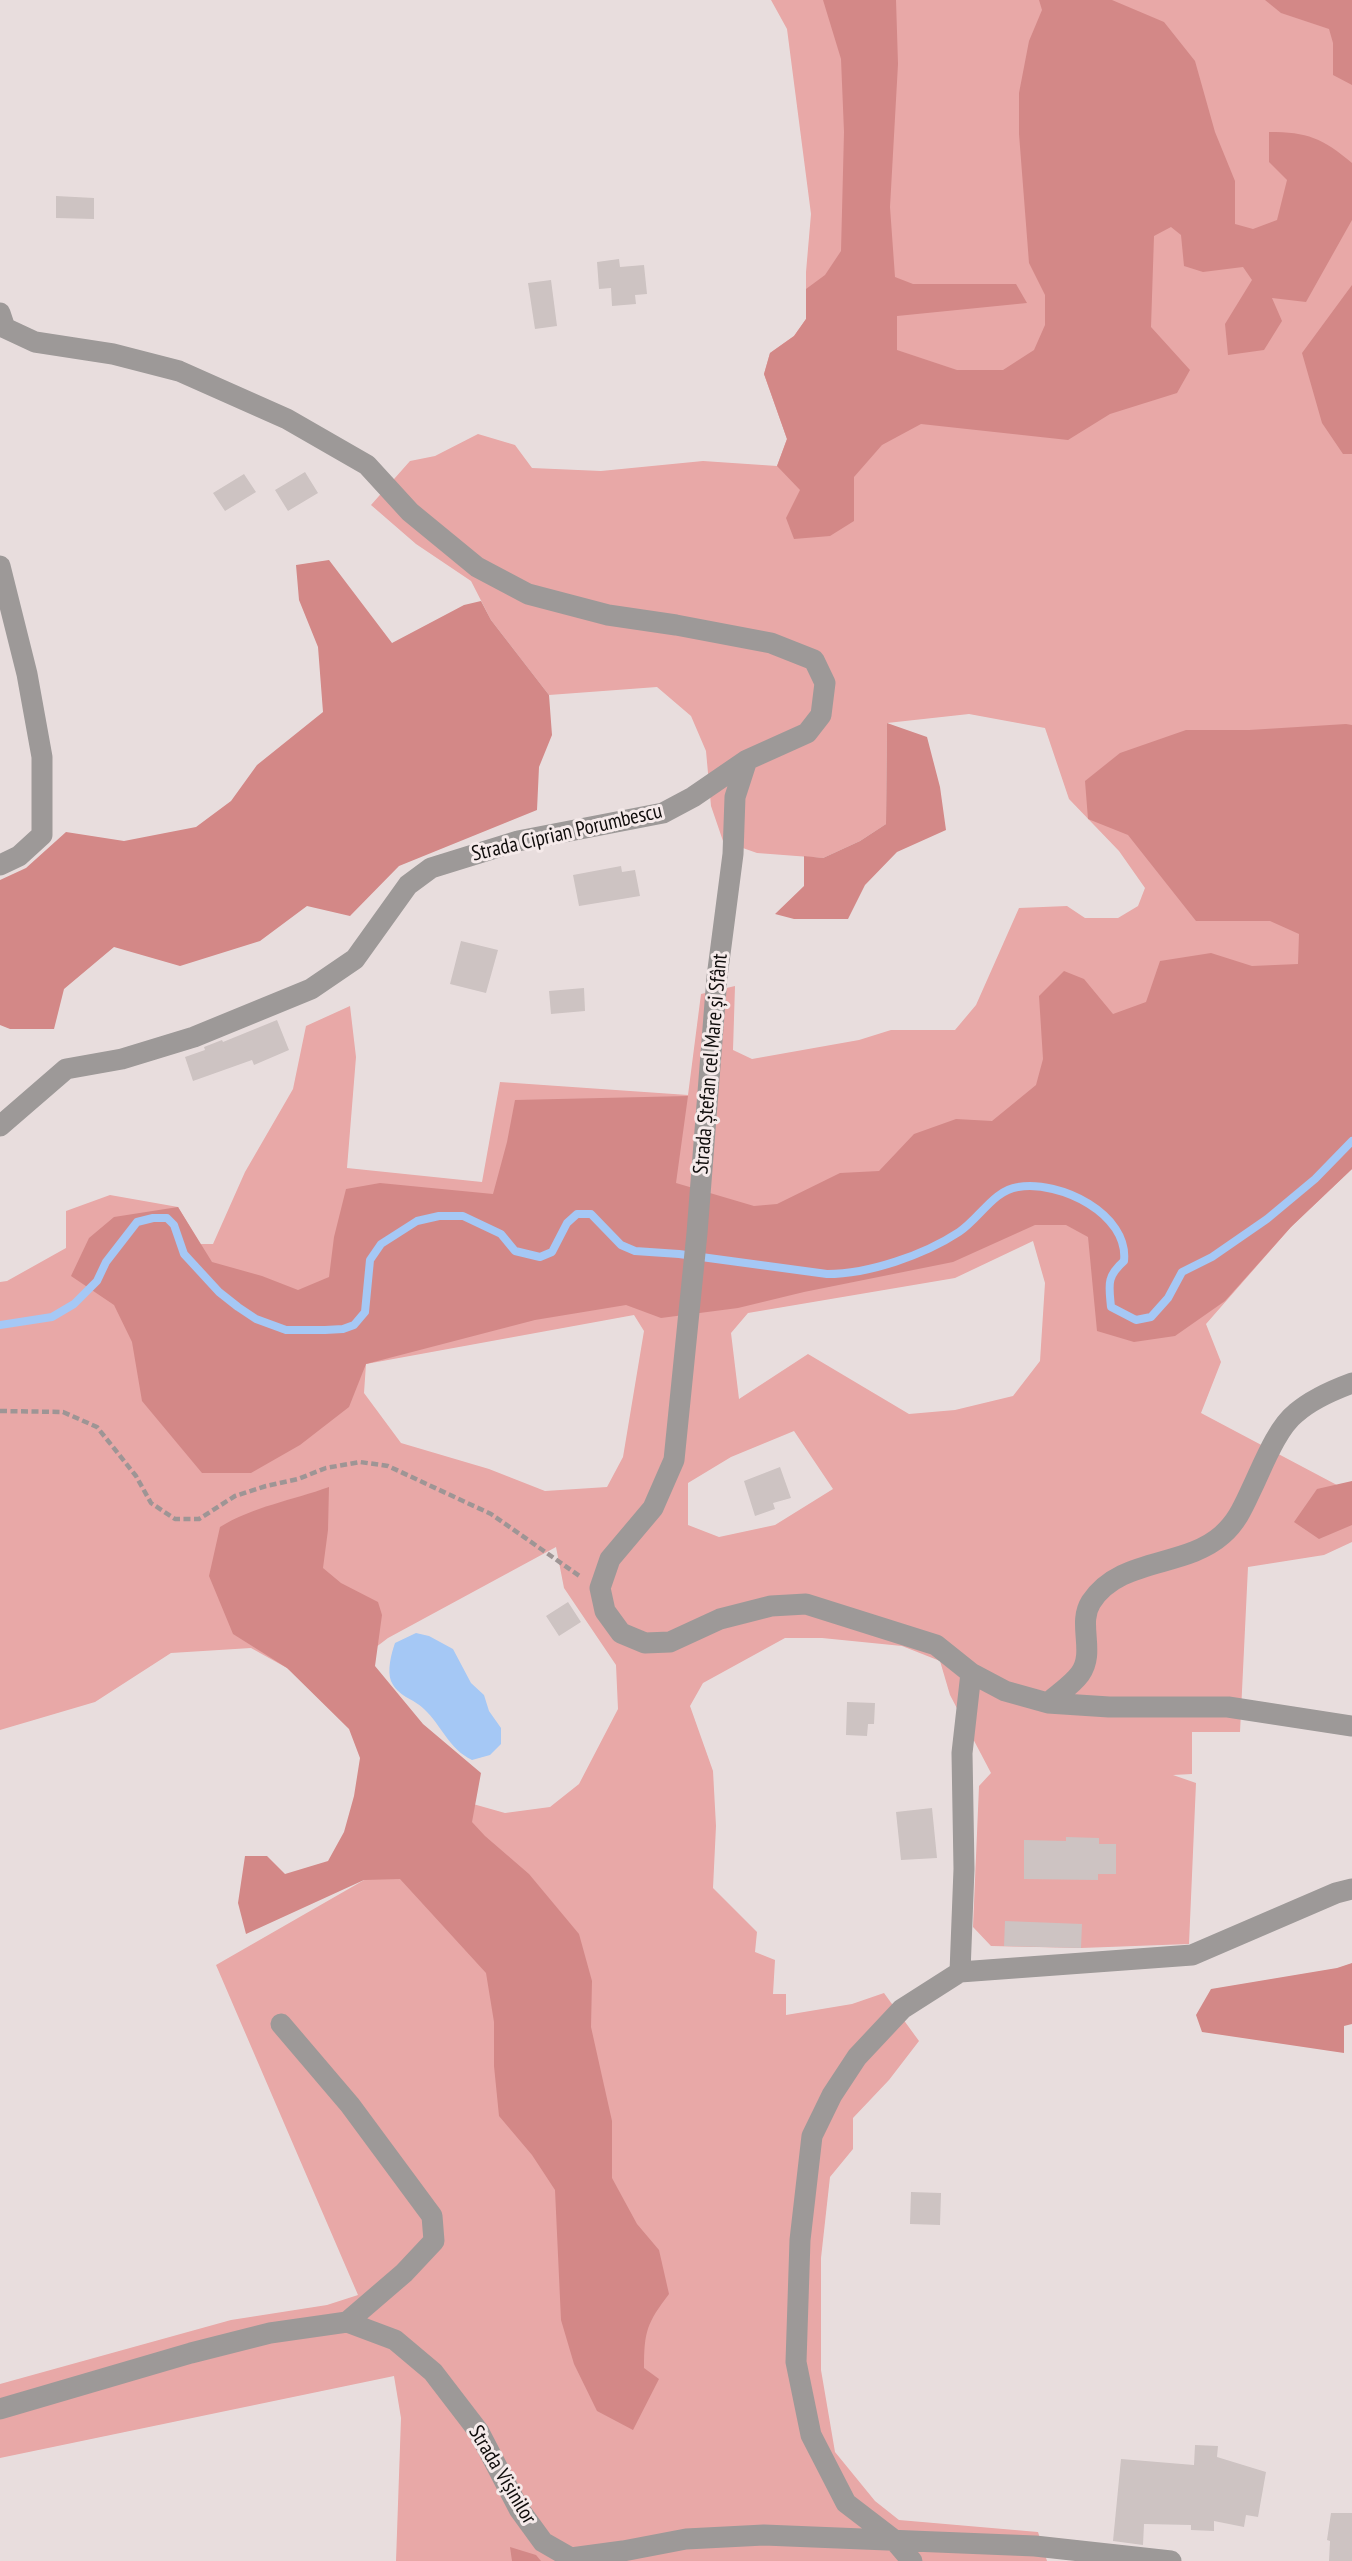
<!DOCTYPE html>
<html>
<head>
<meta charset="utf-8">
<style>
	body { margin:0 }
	canvas { display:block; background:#e8dddd }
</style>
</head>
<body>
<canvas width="1352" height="2561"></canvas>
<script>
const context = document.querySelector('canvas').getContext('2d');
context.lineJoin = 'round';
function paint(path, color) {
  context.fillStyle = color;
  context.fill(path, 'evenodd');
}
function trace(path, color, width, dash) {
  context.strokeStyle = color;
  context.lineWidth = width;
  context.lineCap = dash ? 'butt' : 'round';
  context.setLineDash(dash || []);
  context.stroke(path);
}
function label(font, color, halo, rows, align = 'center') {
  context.font = font + ' "PT Sans Narrow",sans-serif';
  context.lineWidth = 6;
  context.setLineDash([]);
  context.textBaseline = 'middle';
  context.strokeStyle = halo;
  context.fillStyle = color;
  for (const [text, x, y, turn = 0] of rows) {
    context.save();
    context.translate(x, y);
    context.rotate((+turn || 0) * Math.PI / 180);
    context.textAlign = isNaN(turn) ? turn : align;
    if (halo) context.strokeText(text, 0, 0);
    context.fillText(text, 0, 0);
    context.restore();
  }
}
const green = new Path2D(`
	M 771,0 L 1352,0 L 1352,1169 L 1291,1227 L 1206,1324 L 1221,1362 L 1201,1413 L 1352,1493 L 1352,1542 L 1324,1555 L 1248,1567 L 1240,1732 L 1192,1732 L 1192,1774 L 1173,1775 L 1196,1783 L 1189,1944 L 1081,1948 L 991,1946 L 973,1927 L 979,1786 L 991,1773 L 950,1695 L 940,1661 L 902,1646 L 822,1638 L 785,1638 L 703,1683 L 690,1706 L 713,1771 L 716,1826 L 713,1888 L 757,1932 L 755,1952 L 775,1960 L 773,1994 L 786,1994 L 786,2015 L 852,2004 L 884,1993 L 919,2041 L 889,2080 L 853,2118 L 853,2149 L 830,2177 L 821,2258 L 821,2370 L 835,2452 L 875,2501 L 899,2520 L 1038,2532 L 1047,2561 L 396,2561 L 401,2418 L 394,2376 L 0,2458 L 0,2384 L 231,2320 L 327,2305 L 358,2295 L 216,1965 L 399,1860 L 373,1733 L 287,1668 L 251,1648 L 171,1653 L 95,1702 L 0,1730 L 0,1282 L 7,1281 L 66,1248 L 66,1211 L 110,1195 L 178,1207 L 200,1244 L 213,1244 L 245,1172 L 293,1089 L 306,1026 L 350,1006 L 356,1057 L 347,1168 L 482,1182 L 500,1082 L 688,1095 L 701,994 L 735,986 L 733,1050 L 752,1059 L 859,1040 L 891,1030 L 955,1030 L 976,1005 L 1019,908 L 1067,906 L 1085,918 L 1118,918 L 1138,906 L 1145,888 L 1119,851 L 1069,799 L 1045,728 L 969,714 L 887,723 L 886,824 L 860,841 L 823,858 L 757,853 L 723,841 L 711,806 L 706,751 L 691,716 L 657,687 L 549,695 L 491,620 L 471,581 L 416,544 L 371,505 L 410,461 L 435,456 L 478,434 L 515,445 L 532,468 L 601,471 L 703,461 L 777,466 L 787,439 L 764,374 L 770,353 L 794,336 L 806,319 L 806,272 L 811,214 L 787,29 ZM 1033,1241 L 1045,1283 L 1040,1361 L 1013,1396 L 955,1410 L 909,1414 L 808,1354 L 739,1399 L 731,1333 L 748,1313 L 955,1278 ZM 634,1315 L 644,1331 L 623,1457 L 607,1487 L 545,1491 L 489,1469 L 401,1443 L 364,1393 L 366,1364 ZM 794,1431 L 833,1489 L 775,1525 L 719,1537 L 688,1525 L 688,1483 L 731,1457 ZM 556,1547 L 564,1588 L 616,1665 L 618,1709 L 579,1784 L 550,1807 L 505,1813 L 466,1802 L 359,1660 L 388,1638 Z`);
const forest = new Path2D(`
	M 823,0 L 896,0 L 898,64 L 890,207 L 895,277 L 913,284 L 1016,284 L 1027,303 L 897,316 L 897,350 L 957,370 L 1003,370 L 1034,350 L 1045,325 L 1045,295 L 1029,263 L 1019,134 L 1019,93 L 1029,41 L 1042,10 L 1039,0 L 1112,0 L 1164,22 L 1195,61 L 1215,132 L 1235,181 L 1235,224 L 1253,229 L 1277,220 L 1287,180 L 1269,162 L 1269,132 C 1308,132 1322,138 1352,163 L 1352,220 L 1306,302 L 1272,298 L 1282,321 L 1264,350 L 1228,355 L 1225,324 L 1252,280 L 1243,267 L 1203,272 L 1184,266 L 1181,235 L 1171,227 L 1154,236 L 1151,327 L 1190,370 L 1177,393 L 1110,414 L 1068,440 L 921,424 L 882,445 L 854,477 L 854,521 L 830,536 L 794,539 L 786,518 L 800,490 L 777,466 L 787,439 L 764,374 L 770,353 L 794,336 L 806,319 L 806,289 L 825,275 L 841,251 L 844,132 L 841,59 Z
	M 1265,0 L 1352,0 L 1352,85 L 1333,75 L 1333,43 L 1329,29 L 1281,13 Z
	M 1352,285 L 1352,454 L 1343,454 L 1322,423 L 1302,353 Z
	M 329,560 L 392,643 L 464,605 L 481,601 L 491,620 L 549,695 L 552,735 L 539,767 L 537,810 L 399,866 L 350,916 L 307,906 L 260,941 L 180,966 L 114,947 L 64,989 L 54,1029 L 10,1029 L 0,1025 L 0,880 L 26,868 L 66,832 L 124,841 L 196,827 L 231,801 L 257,765 L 323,712 L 318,647 L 299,600 L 296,565 Z
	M 887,723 L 927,737 L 940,787 L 946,830 L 897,852 L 865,885 L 848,919 L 794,919 L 775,914 L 804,886 L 804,856 L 823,858 L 860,841 L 886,824 Z
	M 1346,724 L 1352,725 L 1352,1169 L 1291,1227 L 1225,1301 L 1175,1336 L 1134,1342 L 1097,1331 L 1088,1237 L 1066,1225 L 1035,1225 L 953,1262 L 804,1292 L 738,1308 L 661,1318 L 626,1305 L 535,1320 L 366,1364 L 349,1407 L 300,1445 L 251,1473 L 202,1473 L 142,1401 L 132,1342 L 114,1305 L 71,1276 L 89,1238 L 114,1217 L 178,1207 L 212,1262 L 262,1276 L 298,1290 L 329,1277 L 334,1237 L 346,1189 L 380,1183 L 493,1194 L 507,1142 L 515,1100 L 688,1096 L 676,1183 L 754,1206 L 777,1204 L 840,1173 L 879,1171 L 914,1134 L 956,1119 L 992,1121 L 1036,1085 L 1043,1059 L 1039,996 L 1064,971 L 1084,979 L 1113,1014 L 1146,1002 L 1160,961 L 1211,953 L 1252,966 L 1298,964 L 1299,934 L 1270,921 L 1196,921 L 1128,835 L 1088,819 L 1085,781 L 1120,753 L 1186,730 L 1249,730 Z
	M 1352,1481 L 1352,1525 L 1319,1539 L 1294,1522 L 1317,1489 Z
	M 329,1487 L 328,1530 L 323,1568 L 341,1583 L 378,1602 L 382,1615 L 375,1666 L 423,1724 L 481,1773 L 472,1822 L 485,1836 L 529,1874 L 579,1934 L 592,1981 L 591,2027 L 612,2121 L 612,2178 L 637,2224 L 659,2250 L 669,2294 C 647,2323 644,2331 644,2368 L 659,2379 L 633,2430 L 597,2411 L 574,2364 L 561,2320 L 555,2190 L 532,2155 L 499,2116 L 494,2066 L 494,2022 L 486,1973 L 400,1879 L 364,1880 L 246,1934 L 238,1903 L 245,1856 L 267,1856 L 285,1874 L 328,1861 L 344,1832 L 354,1796 L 360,1758 L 349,1729 L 287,1668 L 233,1634 L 209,1576 L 220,1527 C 252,1507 293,1500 329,1487 Z
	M 1352,1963 L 1352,2024 L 1344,2026 L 1344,2053 L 1202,2032 L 1196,2015 L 1211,1989 L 1337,1968 Z
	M 510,2547 L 536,2555 L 541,2561 L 512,2561 Z`);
const water = new Path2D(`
	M 416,1633 L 429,1636 L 453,1649 L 471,1683 L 484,1695 L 489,1711 L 501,1728 L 501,1744 L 490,1755 L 472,1760 C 449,1749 442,1726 424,1709 C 413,1698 398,1697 391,1681 C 387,1671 391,1654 395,1643 Z`);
const stream = new Path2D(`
	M 0,1325 L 52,1317 L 74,1304 L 97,1281 L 106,1262 L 137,1222 L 153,1218 L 167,1218 L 174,1225 L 184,1254 L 219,1292 L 238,1307 L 256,1319 L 286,1330 L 325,1330 L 343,1329 L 354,1325 L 365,1312 L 370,1260 L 381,1244 L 417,1221 L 439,1216 L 463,1216 L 501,1234 L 515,1251 L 540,1257 L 552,1252 L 567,1223 L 577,1214 L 591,1214 L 621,1245 L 635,1251 L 679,1254 L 827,1274 C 869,1274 924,1255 959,1232 C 979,1219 994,1190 1018,1187 C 1060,1180 1129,1214 1124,1261 C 1106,1277 1109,1285 1111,1307 L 1136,1320 L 1151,1317 L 1168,1298 L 1182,1272 L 1212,1257 L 1267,1219 L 1315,1179 L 1352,1141`);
const building = new Path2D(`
	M 56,196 L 94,198 L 94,219 L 56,218 Z
	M 619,259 L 620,267 L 644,265 L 647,294 L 635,295 L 636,304 L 612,306 L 611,288 L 599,289 L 597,262 Z
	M 551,280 L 557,326 L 535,329 L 528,283 Z
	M 305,472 L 318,493 L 288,511 L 275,490 Z
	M 244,474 L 256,492 L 225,511 L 213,493 Z
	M 621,866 L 622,872 L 635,870 L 640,896 L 579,906 L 573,875 Z
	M 461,941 L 498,950 L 486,993 L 450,984 Z
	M 584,988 L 585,1011 L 551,1014 L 549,991 Z
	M 277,1020 L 289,1050 L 254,1065 L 252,1060 L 193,1081 L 185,1057 L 205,1050 L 204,1047 L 222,1040 L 223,1042 Z
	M 780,1467 L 791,1498 L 773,1503 L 775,1509 L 755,1516 L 744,1481 Z
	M 568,1602 L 581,1622 L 559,1636 L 546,1616 Z
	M 847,1702 L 875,1703 L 874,1724 L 868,1724 L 867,1736 L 846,1735 Z
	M 932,1808 L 937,1858 L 901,1860 L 896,1812 Z
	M 1066,1837 L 1099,1838 L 1099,1844 L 1116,1844 L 1116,1874 L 1098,1874 L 1098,1880 L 1024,1879 L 1024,1840 L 1066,1841 Z
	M 1005,1921 L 1082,1924 L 1081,1948 L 1004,1946 Z
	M 911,2192 L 941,2193 L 940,2225 L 910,2224 Z
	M 1195,2445 L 1218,2446 L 1217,2457 L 1266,2472 L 1258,2517 L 1246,2515 L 1244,2527 L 1214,2521 L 1214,2531 L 1191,2530 L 1191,2525 L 1144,2524 L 1143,2545 L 1113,2541 L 1121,2459 L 1194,2465 Z
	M 1331,2513 L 1352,2513 L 1352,2561 L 1329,2561 L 1330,2541 L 1327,2540 Z`);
const path = new Path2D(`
	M 0,1411 L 63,1412 L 97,1427 L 136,1476 L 151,1503 L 175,1519 L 199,1519 L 235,1496 L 266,1486 L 298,1479 L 326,1468 L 360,1462 L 388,1466 L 491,1514 L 581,1577`);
const street = new Path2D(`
	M 0,313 L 5,328 L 35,342 L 113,354 L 179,371 L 287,419 L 367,465 L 410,512 L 477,567 L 528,594 L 608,615 L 676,625 L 771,643 L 814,660 L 825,683 L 821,715 L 807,733 L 747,760 L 735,797 L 733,854 L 717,977 L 697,1233 L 674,1460 L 653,1508 L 610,1559 L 600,1588 L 605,1611 L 621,1633 L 645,1643 L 670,1642 L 720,1619 L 771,1606 L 806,1604 L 936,1645 L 971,1673 L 1005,1691 L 1048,1703 L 1109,1707 L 1228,1707 L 1352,1726
	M 0,566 L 27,674 L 42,757 L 42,835 L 19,856 L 0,865
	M 0,1126 L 66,1069 L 122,1059 L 194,1037 L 311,989 L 355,959 L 408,885 L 431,868 L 518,841 L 663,813 L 693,797 L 747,760
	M 1048,1703 C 1058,1694 1072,1685 1080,1674 C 1096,1652 1077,1624 1091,1602 C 1120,1557 1185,1568 1222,1535 C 1238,1521 1244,1505 1253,1486 C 1263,1465 1277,1428 1296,1413 C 1312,1399 1333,1390 1352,1383
	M 960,1972 L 964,1869 L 962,1753 L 971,1673
	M 281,2024 L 350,2105 L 432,2216 L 434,2241 L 404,2273 L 347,2322
	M 0,2409 L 191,2353 L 270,2333 L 347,2322 L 395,2340 L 433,2372 L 479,2432 L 519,2509 L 543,2542 L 571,2558 L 623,2551 L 686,2539 L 764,2535 L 1035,2546 L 1171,2561
	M 912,2561 L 893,2539 L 846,2503 L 811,2435 L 796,2362 L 800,2240 L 812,2136 L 832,2095 L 857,2057 L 902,2009 L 960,1972 L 1192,1955 L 1336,1893 L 1352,1889`);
const streetNames = [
	["Strada Ciprian Porumbescu",567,833,-13],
	["Strada Ștefan cel Mare și Sfânt",711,1064,-85],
	["Strada Vișinilor",502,2475,59]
];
paint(green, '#e8a8a7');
paint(forest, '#d38887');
paint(water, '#a5c8f5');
trace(stream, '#a5c8f5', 8);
paint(building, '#cdc3c2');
trace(path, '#9e9595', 4.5, [7, 3.5]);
trace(street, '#9d9998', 21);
label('21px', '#100d0c', '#f5eaea', streetNames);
</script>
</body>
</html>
